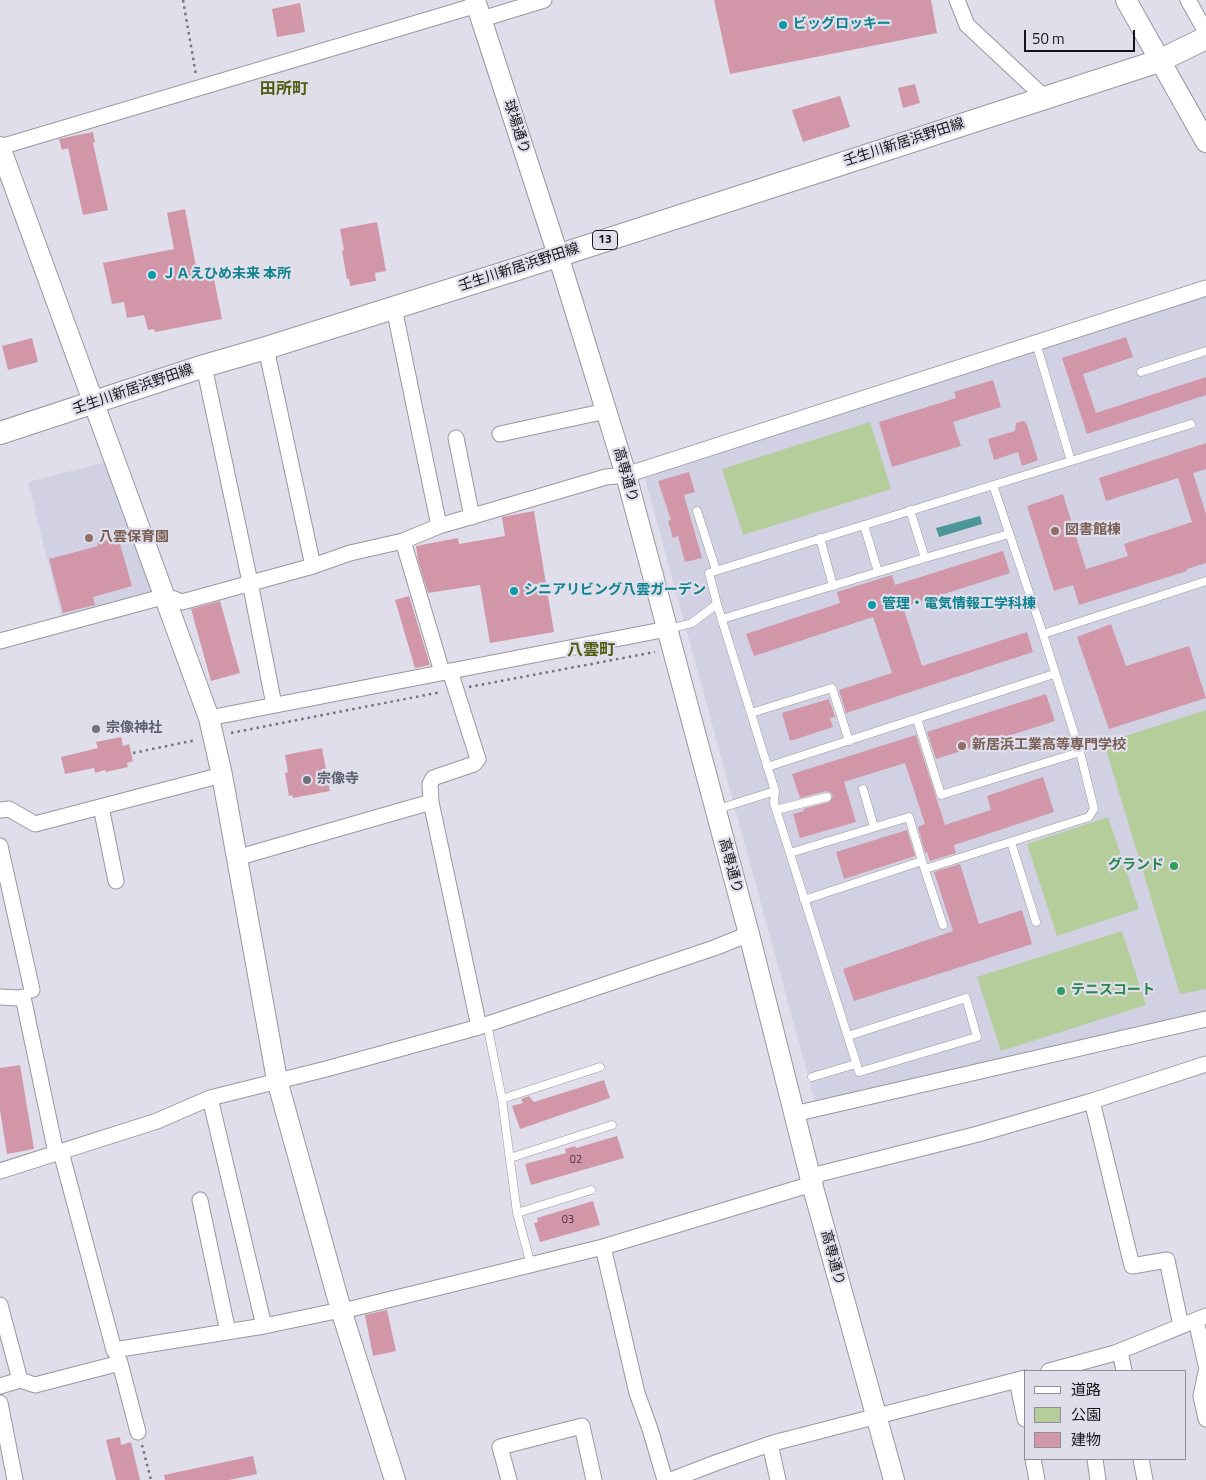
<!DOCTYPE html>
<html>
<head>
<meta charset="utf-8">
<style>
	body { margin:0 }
	#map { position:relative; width:1206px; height:1480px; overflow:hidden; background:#dfdeea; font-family:"Titillium Web","Noto Sans JP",sans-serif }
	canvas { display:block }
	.legend { position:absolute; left:1024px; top:1370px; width:162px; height:90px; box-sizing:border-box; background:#dfdeea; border:1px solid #8e8e96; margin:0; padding:6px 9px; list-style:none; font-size:15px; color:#151519 }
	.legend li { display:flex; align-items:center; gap:10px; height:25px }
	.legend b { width:25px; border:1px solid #8e8e96 }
	.scale { position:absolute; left:1024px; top:30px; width:111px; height:22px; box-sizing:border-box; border:2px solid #151519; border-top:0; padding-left:6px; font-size:15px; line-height:18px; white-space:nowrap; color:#151519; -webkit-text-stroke:4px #dfdeea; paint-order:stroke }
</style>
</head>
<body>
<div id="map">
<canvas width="1206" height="1480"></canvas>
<ul class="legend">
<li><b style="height:6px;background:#fff"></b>道路</li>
<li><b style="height:14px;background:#b4cd9b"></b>公園</li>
<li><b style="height:14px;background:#d196a7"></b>建物</li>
</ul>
<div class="scale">50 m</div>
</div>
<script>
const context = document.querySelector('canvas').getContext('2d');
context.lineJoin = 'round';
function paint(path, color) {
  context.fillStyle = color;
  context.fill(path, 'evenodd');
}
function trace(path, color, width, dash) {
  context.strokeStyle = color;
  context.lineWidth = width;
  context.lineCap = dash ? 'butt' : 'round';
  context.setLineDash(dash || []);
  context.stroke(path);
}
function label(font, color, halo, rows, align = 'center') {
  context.font = font + ' "Titillium Web","Noto Sans JP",sans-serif';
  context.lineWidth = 4.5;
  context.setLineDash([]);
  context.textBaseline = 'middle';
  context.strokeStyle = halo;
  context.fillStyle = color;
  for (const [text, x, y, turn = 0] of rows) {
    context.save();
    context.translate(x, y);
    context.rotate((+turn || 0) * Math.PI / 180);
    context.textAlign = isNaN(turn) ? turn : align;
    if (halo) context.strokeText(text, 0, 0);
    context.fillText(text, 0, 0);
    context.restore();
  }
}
const built = new Path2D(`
	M 1206,296 L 1206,1014 L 816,1105 L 645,478 Z
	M 106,462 L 157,594 L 62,619 L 28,482 Z`);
const green = new Path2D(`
	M 870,422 L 891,489 L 743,535 L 722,469 Z
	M 1206,710 L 1206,989 L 1180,994 L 1104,743 Z
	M 1108,817 L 1139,909 L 1057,936 L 1027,844 Z
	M 1122,931 L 1146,1005 L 1001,1051 L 977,977 Z`);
const water = new Path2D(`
	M 980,516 L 982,524 L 939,537 L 936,528 Z`);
const building = new Path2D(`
	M 714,0 L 931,0 L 937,33 L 730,74 Z
	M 300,3 L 305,32 L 277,37 L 272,9 Z
	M 915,84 L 920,103 L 903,108 L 898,88 Z
	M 840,96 L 850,127 L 803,142 L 792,110 Z
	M 93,132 L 95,142 L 93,143 L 108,210 L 83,215 L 68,148 L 62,150 L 59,139 Z
	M 185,209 L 198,277 L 213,274 L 222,319 L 155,332 L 154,329 L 148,330 L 144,315 L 127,318 L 124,302 L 112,304 L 103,263 L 174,249 L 167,213 Z
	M 377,222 L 386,271 L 375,273 L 376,281 L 350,286 L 349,279 L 347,279 L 342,251 L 344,250 L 340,229 Z
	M 1126,337 L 1133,357 L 1083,374 L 1096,413 L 1206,377 L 1206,395 L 1087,434 L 1062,358 Z
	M 32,338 L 38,362 L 8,370 L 2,346 Z
	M 993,380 L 1001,407 L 953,422 L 961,446 L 892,467 L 879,422 L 956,398 L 954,392 Z
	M 1024,421 L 1027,425 L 1038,460 L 1022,466 L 1018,452 L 994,460 L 988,439 L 1015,431 L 1016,423 Z
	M 1206,443 L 1206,469 L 1193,473 L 1206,514 L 1206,563 L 1187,569 L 1187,571 L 1079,605 L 1073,585 L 1054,591 L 1027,506 L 1063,494 L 1086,569 L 1128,556 L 1124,544 L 1192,522 L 1178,478 L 1106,501 L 1099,478 Z
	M 689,472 L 695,492 L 684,495 L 702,558 L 685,562 L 678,536 L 673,538 L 668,521 L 671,520 L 658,481 Z
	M 534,511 L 554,632 L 490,643 L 480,585 L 428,593 L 418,560 L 416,546 L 458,538 L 459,544 L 505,536 L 502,517 Z
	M 118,537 L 132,586 L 93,597 L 95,605 L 63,613 L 49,559 L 98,546 L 97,542 Z
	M 1003,551 L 1010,573 L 903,607 L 922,666 L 1027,632 L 1033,652 L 846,713 L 839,690 L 892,673 L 873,617 L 754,656 L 746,634 L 840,603 L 837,592 L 892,575 L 895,585 Z
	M 409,596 L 430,665 L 415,668 L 395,600 Z
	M 220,601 L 240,673 L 211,681 L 191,609 Z
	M 1111,624 L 1126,666 L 1189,646 L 1206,698 L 1109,729 L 1077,637 Z
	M 1046,694 L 1055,721 L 936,759 L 927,732 Z
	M 829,699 L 835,717 L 830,718 L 833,727 L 790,741 L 782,713 Z
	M 916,735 L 945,825 L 991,810 L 987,796 L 1043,777 L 1054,812 L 954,845 L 956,853 L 930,861 L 927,852 L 925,853 L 918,827 L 925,824 L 905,763 L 844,782 L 856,822 L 800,838 L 793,814 L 804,811 L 803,809 L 829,802 L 833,796 L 831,793 L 826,791 L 800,798 L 792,774 Z
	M 121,737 L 123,746 L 129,744 L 133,761 L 127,763 L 128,767 L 106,772 L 105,770 L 95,773 L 94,768 L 65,774 L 61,757 L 98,748 L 96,742 Z
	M 322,748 L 330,791 L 293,798 L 292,795 L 289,796 L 285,773 L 288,772 L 285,755 Z
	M 907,830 L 915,856 L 844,879 L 836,852 Z
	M 960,864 L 979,924 L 1022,910 L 1032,944 L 854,1001 L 843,969 L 953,931 L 934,872 Z
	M 20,1065 L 34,1149 L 7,1154 L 0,1110 L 0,1068 Z
	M 604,1080 L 610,1098 L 520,1129 L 512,1106 L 523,1103 L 521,1099 L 529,1096 L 534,1102 Z
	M 617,1136 L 624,1158 L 531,1185 L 525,1164 L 566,1153 L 565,1149 L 575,1146 L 576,1148 Z
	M 593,1201 L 600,1225 L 540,1242 L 534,1223 L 538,1222 L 537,1218 Z
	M 387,1310 L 396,1351 L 373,1356 L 365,1315 Z
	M 120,1437 L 121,1445 L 131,1442 L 140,1480 L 116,1480 L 106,1440 Z
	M 253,1456 L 257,1474 L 229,1480 L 165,1480 L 164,1475 Z`);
const path = new Path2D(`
	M 183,0 L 196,75
	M 469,687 L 655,652
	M 231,733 L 441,692
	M 133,753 L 196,740
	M 142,1445 L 151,1480`);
const lane = new Path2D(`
	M 1036,343 L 1071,461
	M 1141,372 L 1206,351
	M 993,485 L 1043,634
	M 697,511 L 716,570
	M 864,525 L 878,572
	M 820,538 L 833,586
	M 925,558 L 1009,534
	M 717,604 L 709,573 L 1191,424
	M 722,619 L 925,558 L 910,510
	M 669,629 L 692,623 L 717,604 L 775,791 L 715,810
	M 751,713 L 832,688 L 849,741
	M 917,719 L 941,795 L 1080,752 L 1094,809 L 1089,817 L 925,869
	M 1080,752 L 1043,634 L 1206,581
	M 767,767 L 1054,674
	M 863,789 L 874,827
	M 775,791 L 774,803 L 859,1072 L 977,1037 L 966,998 L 848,1036
	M 776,810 L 827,797
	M 1011,842 L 1036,922
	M 790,853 L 909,817 L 922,861
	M 804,900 L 922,861 L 943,925
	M 487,1024 L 502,1099 L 517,1213 L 531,1265
	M 812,1077 L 856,1064
	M 502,1099 L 600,1067
	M 510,1158 L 612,1125
	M 517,1213 L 591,1190`);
const street = new Path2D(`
	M 957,0 L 967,25 L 1045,98
	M 1188,0 L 1206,32
	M 482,19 L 544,0
	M 0,147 L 477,5
	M 394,308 L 439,526
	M 266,348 L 313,566
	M 204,366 L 250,582 L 274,705
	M 500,434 L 606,411
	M 456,438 L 472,517
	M 403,541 L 442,672
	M 0,641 L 166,596 L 182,602 L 313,566 L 350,553 L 403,541 L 439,526 L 606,477 L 626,475 L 1206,288
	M 450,671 L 478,759 L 474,764 L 433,778 L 430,784 L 431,802 L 479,1027
	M 209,718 L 667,629
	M 101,807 L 116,881
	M 0,810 L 9,809 L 35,824 L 222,775
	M 0,846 L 32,990
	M 236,858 L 431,802
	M 0,997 L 18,998 L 23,997 L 56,1153
	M 210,1098 L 264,1326
	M 1092,1101 L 1132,1266 L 1167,1260 L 1181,1326
	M 794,1114 L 1206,1019
	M 61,1152 L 114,1350 L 264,1326 L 341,1310 L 351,1309 L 603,1247 L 812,1184 L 819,1174 L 978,1134 L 1092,1101 L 1206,1064
	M 0,1171 L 157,1121 L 210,1098 L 326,1069 L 479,1027 L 714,948 L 749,934
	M 200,1200 L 228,1332
	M 603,1247 L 637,1393 L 650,1429 L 665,1480
	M 0,1305 L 20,1380 L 35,1385 L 120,1363
	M 1196,1320 L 1206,1365
	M 1120,1351 L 1124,1371
	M 116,1353 L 120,1363 L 138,1432
	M 1049,1371 L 1115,1353 L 1206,1316
	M 1206,1372 L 1201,1396 L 1206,1419
	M 1017,1380 L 1025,1419
	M 0,1386 L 20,1380
	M 0,1403 L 15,1480
	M 770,1444 L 778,1480
	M 1033,1459 L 1037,1480
	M 1095,1459 L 1098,1480
	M 1141,1459 L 1145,1480
	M 509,1480 L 500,1447 L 582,1426 L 594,1480
	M 671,1480 L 718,1462 L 773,1443 L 1025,1378`);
const secondary = new Path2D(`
	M 475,0 L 558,255 L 626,475 L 749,934 L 812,1184 L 894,1480
	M 1126,0 L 1206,142
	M 0,147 L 209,718 L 222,775 L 277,1080 L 341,1310 L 395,1480`);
const primary = new Path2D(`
	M 0,433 L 204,366 L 266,348 L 517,269 L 1159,61 L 1206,38`);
const markers = [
	[783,25,5,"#0f9aa8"],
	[152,275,5,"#0f9aa8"],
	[1055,531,5,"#8d6e63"],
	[89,538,5,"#8d6e63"],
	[514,591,5,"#0f9aa8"],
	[872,605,5,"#0f9aa8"],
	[96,729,5,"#6b7280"],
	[962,746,5,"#8d6e63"],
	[307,780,5,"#6b7280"],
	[1174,866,5,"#2e9e5b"],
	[1061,991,5,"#2e9e5b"]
];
const numberNames = [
	["02",576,1160],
	["03",568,1220]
];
const shields = [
	[605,240,25]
];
const shieldNames = [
	["13",605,240]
];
const cultureNames = [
	["ビッグロッキー",793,25],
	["ＪＡえひめ未来 本所",162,275],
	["シニアリビング八雲ガーデン",524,591],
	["管理・電気情報工学科棟",882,605]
];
const streetNames = [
	["球場通り",516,127,72],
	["壬生川新居浜野田線",904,143,-18],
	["壬生川新居浜野田線",519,268,-18],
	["壬生川新居浜野田線",133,390,-19],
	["高専通り",625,475,74],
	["高専通り",730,866,75],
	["高専通り",832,1258,75]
];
const educationNames = [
	["図書館棟",1065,531],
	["八雲保育園",99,538],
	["新居浜工業高等専門学校",972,746]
];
const worshipNames = [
	["宗像神社",106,729],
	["宗像寺",317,780]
];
const leisureNames = [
	["グランド",1164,866],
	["テニスコート",1071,991,"left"]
];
const quarterNames = [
	["田所町",284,90],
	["八雲町",591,651]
];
paint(built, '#d2d1e4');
paint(green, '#b4cd9b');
paint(water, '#4c9697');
paint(building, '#d196a7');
trace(lane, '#9897a2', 9);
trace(street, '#9897a2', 17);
trace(secondary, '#9897a2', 22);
trace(primary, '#9897a2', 24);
trace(path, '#73737b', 2.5, [2.5, 4]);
trace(lane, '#fff', 8);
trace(street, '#fff', 15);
trace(secondary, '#fff', 20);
trace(primary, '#fff', 22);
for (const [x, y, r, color] of markers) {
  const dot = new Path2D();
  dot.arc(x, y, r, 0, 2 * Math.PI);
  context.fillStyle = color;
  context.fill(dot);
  trace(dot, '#dfdeea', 2);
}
label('11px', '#44353c', null, numberNames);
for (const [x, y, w] of shields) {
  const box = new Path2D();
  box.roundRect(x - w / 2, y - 9.5, w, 19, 4);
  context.fillStyle = '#dfdeea';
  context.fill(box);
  trace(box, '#151519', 1);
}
label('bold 12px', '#151519', null, shieldNames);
label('bold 14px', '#0d838f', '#dfdeea', cultureNames, 'left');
label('14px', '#151519', '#dfdeea', streetNames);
label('bold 14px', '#785e54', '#dfdeea', educationNames, 'left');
label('bold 14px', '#5b616d', '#dfdeea', worshipNames, 'left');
label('bold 14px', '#27864d', '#dfdeea', leisureNames, 'right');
label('bold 16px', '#4d5e11', '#dfdeea', quarterNames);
</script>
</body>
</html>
